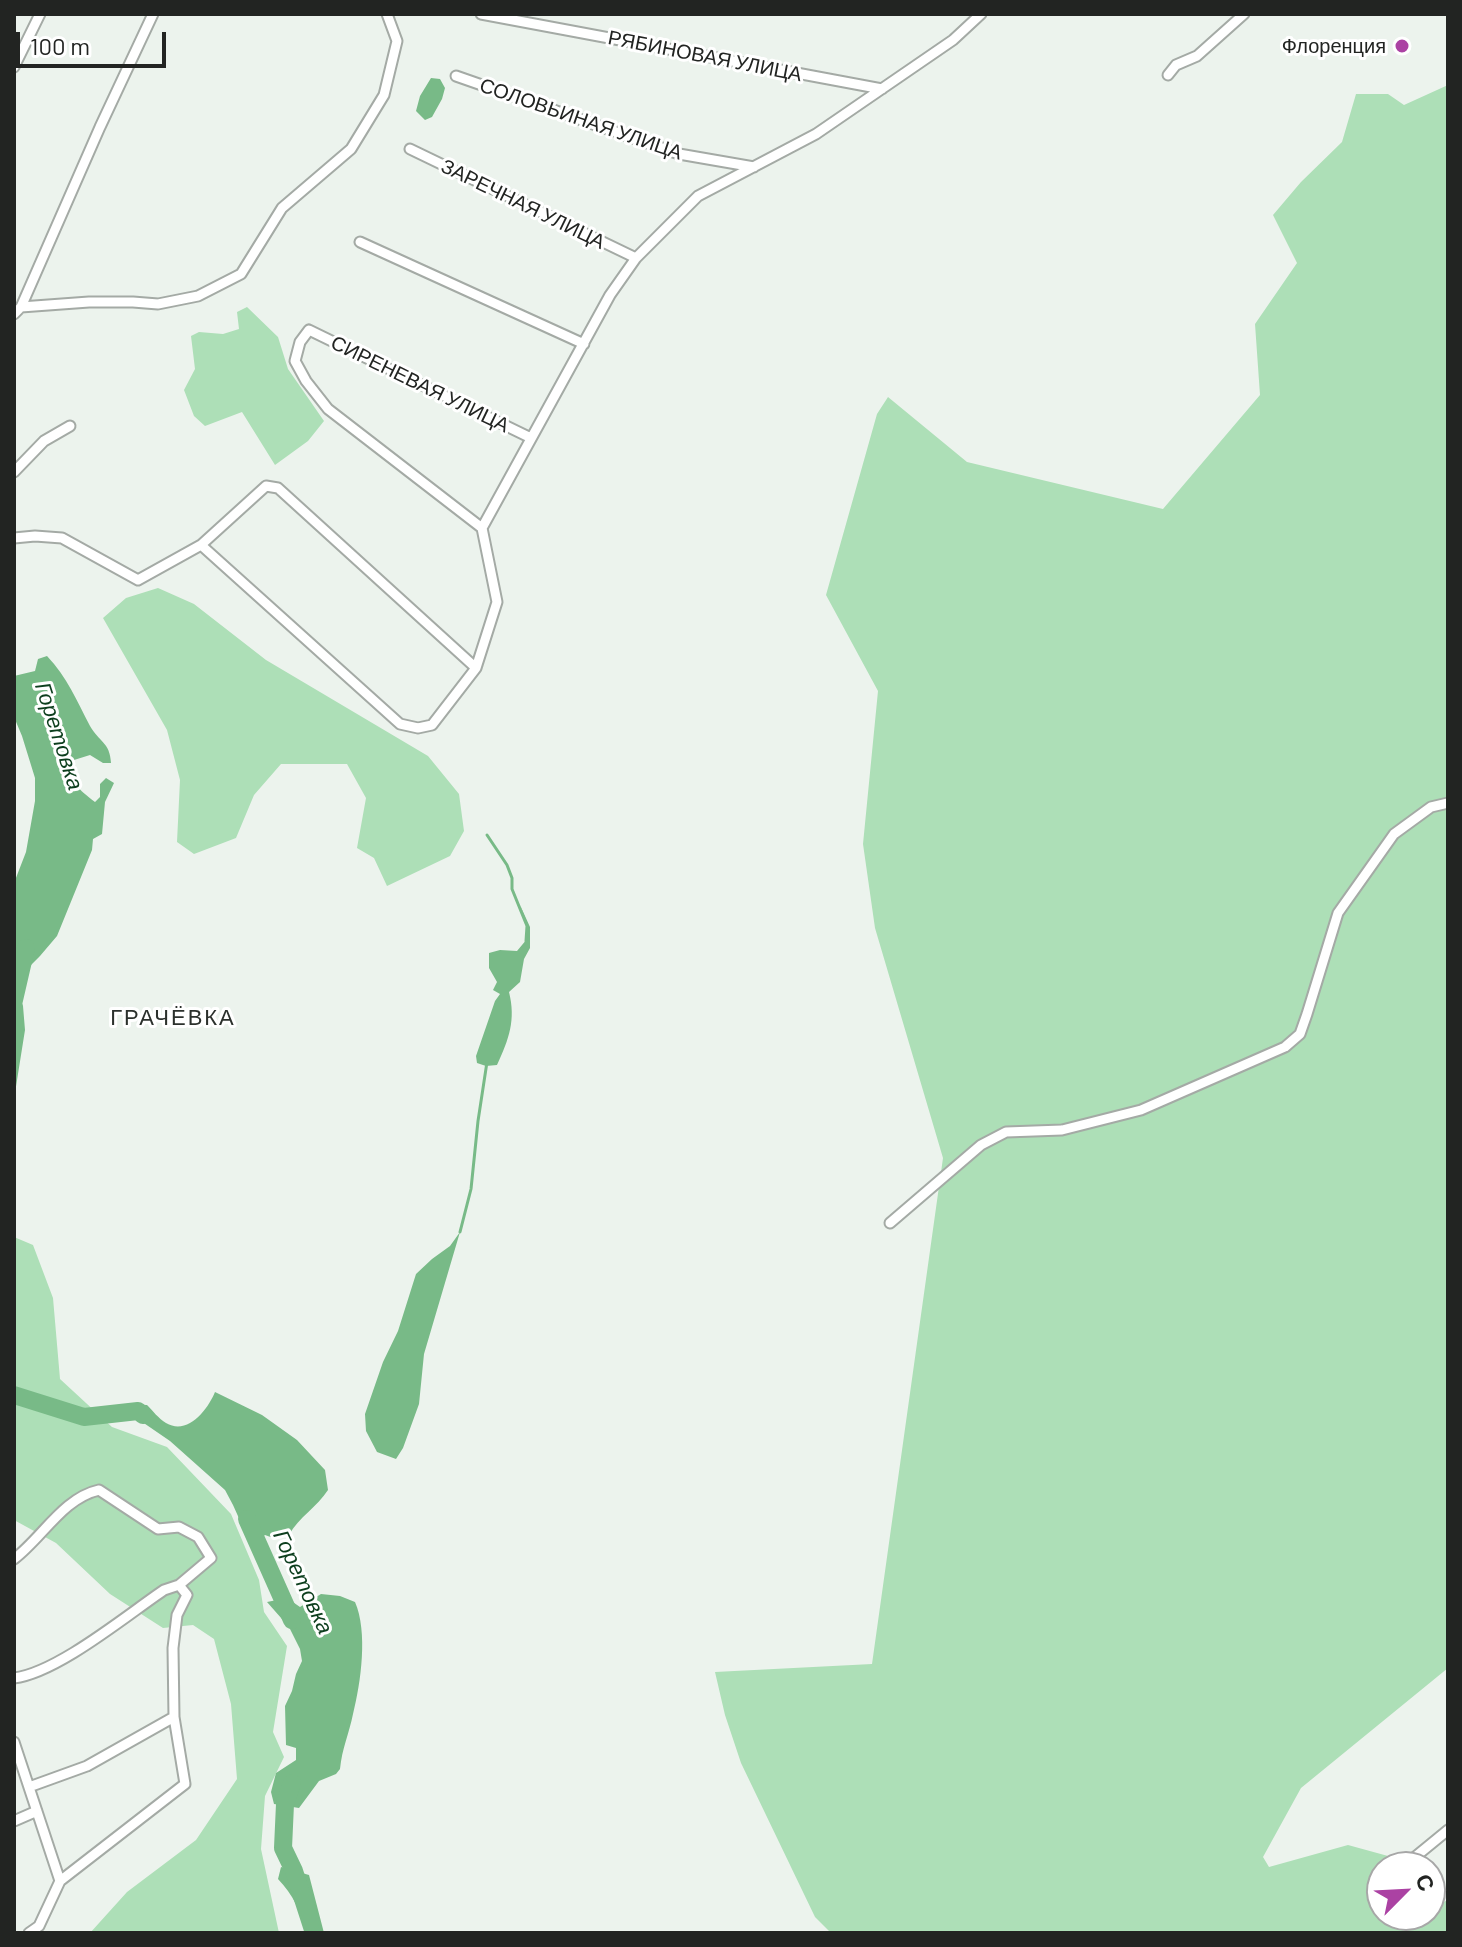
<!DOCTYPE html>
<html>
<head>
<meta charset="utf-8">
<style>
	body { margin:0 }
	#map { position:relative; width:1462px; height:1947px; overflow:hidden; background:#ecf3ed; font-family:Barlow,sans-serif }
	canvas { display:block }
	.frame { position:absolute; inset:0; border:16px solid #222422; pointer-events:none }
	.north { position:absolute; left:1366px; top:1851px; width:80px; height:80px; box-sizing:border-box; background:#fff; border:2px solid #a7a7a7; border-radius:50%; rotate:66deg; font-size:22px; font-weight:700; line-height:32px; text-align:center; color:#222422 }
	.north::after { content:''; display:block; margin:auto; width:28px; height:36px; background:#ab42a3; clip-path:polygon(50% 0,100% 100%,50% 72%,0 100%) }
	.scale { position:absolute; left:16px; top:32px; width:150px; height:36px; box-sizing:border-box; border:4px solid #222422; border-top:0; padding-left:10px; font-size:24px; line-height:28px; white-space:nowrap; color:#222422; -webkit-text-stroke:6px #fff; paint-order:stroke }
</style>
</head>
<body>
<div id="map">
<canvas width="1462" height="1947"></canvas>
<div class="frame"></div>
<div class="north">С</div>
<div class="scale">100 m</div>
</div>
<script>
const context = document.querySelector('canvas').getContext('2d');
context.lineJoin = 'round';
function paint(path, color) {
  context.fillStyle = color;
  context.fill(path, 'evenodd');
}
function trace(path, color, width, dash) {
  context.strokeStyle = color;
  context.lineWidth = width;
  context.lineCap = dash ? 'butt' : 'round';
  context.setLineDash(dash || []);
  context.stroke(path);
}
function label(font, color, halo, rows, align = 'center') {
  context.font = font + ' Barlow,sans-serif';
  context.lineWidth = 6;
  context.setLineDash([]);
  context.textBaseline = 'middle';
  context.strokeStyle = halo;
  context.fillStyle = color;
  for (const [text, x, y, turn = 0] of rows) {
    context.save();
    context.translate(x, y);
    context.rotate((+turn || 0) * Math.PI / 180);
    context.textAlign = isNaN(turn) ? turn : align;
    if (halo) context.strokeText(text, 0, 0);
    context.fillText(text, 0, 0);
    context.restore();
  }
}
const green = new Path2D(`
	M 1448,85 L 1448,1668 L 1301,1788 L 1263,1857 L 1269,1867 L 1348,1845 L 1388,1856 L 1391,1867 L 1382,1867 L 1382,1915 L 1405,1915 L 1407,1919 L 1415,1915 L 1430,1915 L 1430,1908 L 1448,1900 L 1448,1933 L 831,1933 L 815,1917 L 741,1763 L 725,1715 L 715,1672 L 872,1664 L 943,1158 L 875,928 L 863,844 L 878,691 L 826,595 L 877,414 L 888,397 L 967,462 L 1163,509 L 1260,395 L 1255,324 L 1297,263 L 1273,215 L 1301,182 L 1342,142 L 1356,94 L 1388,94 L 1404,105 Z
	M 247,307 L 278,337 L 288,369 L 324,421 L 308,441 L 275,465 L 242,412 L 205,426 L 194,416 L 184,390 L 195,369 L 191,336 L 199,332 L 223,334 L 239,329 L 237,312 Z
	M 158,588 L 194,604 L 266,660 L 428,756 L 459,794 L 464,831 L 450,856 L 387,886 L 374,858 L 357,848 L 366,798 L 347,764 L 281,764 L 254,795 L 236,838 L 194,854 L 177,842 L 180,780 L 167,730 L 103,618 L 126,598 Z
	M 14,1237 L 33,1245 L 53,1298 L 60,1379 L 112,1427 L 167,1447 L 231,1514 L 259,1580 L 264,1612 L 287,1646 L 273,1732 L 284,1757 L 265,1796 L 261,1849 L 279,1933 L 90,1933 L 127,1892 L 196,1840 L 237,1779 L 231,1704 L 214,1639 L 193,1625 L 163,1628 L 110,1594 L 56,1543 L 14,1520 Z`);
const water = new Path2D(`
	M 431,78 L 440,79 L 445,88 L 442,99 L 432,117 L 425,120 L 416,111 L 420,96 Z
	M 47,656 C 67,677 77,701 90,726 C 99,742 110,742 111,763 L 103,763 L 90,755 L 74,760 C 68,783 79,789 95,802 L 100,797 L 100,784 L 106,778 L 114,783 L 105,802 L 102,834 L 93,839 L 92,850 L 57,936 L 40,956 L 26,970 L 14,969 L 14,883 L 26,852 L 35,801 L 35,778 L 22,736 L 14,717 L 14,676 L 35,671 L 38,659 Z
	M 520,905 L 530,927 L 530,948 L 524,959 L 520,982 L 509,992 C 516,1020 509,1039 497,1065 L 486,1066 L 477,1063 L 476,1056 L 495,1001 L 500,994 L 493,990 L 497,982 L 489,968 L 489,953 L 500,950 L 517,951 L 527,939 L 527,926 Z
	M 14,978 L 24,980 L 20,993 L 23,1006 L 25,1030 L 14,1099 Z
	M 460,1232 L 424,1354 L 419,1404 L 403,1448 L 396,1459 L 377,1452 L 366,1431 L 365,1414 L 383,1362 L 398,1331 L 416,1274 L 432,1259 L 450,1246 Z
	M 215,1392 L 262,1415 L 297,1440 L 325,1470 L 328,1490 C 317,1507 299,1517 289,1535 L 276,1539 L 265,1535 L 251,1545 L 233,1505 L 225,1490 L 170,1441 L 135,1417 L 124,1412 L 124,1404 L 147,1405 C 152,1410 159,1419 166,1423 C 188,1436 208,1409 215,1392 Z
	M 321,1594 L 340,1596 L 355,1602 C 368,1632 361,1682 353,1714 C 349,1734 342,1748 340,1769 L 336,1774 L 319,1781 L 299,1808 L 274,1804 L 271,1792 L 276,1773 L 296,1760 L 296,1748 L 286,1745 L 285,1706 L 292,1691 L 296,1674 L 302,1661 L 300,1649 L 289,1627 L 267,1602 L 287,1598 L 300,1607 Z
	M 281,1867 L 309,1875 L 324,1933 L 306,1933 C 301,1911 293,1895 278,1879 Z`);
const stream = new Path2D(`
	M 487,835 L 507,865 L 512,878 L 512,889 L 527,926 L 526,941
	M 460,1232 L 471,1189 L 478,1121 L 487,1062`);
const river = new Path2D(`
	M 14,1000 L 26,948
	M 14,1395 L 84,1417 L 138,1411 L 143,1415
	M 247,1519 L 292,1620
	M 292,1783 L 285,1804 L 283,1848 L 294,1871 L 314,1933`);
const minor = new Path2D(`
	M 481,14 L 882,89
	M 14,67 L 40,14
	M 1168,75 L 1176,65 L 1197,56 L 1244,14
	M 456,76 L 679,154 L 754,167
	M 410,149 L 636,258
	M 360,242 L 584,344
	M 21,307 L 100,127 L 153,14
	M 14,314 L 21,307 L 89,302 L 133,302 L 158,304 L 198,296 L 241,274 L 282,208 L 351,149 L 384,95 L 397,41 L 387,14
	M 14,472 L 44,441 L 70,426
	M 482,528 L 328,409 L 306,381 L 295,361 L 300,342 L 309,330 L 531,438
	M 14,538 L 35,536 L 62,538 L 138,580 L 201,545 L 266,486 L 278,488 L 476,668
	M 201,545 L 400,724 L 418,728 L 432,725 L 476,668 L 497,602 L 482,528 L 610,295 L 636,258 L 698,196 L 816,134 L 953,40 L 981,14
	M 890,1223 L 981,1145 L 1006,1132 L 1062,1130 L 1141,1110 L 1285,1047 L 1300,1034 L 1307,1014 L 1338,913 L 1394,834 L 1431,807 L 1448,803
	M 14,1559 C 42,1538 63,1498 99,1490 L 158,1529 L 179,1527 L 198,1537 L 211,1558 L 179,1585
	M 14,1678 C 57,1673 127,1615 164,1590 L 179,1585 L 187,1595 L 177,1615 L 173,1648 L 174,1717 L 185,1784 L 60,1881 L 39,1926 L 29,1933
	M 14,1742 L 60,1881
	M 29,1787 L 87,1766 L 174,1717
	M 14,1821 L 37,1811
	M 1415,1857 L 1448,1830`);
const markers = [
	[1402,46,8,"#ab42a3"]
];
const poiNames = [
	["Флоренция",1386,46]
];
const streetNames = [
	["РЯБИНОВАЯ УЛИЦА",705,56,11],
	["СОЛОВЬИНАЯ УЛИЦА",581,119,19],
	["ЗАРЕЧНАЯ УЛИЦА",523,204,26],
	["СИРЕНЕВАЯ УЛИЦА",420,384,26]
];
const waterNames = [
	["Горетовка",59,736,72],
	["Горетовка",303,1582,65]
];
const neighbourhoodNames = [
	["ГРАЧЁВКА",173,1018]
];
paint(green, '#addfb7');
paint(water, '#78ba87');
trace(stream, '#78ba87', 3);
trace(river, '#78ba87', 18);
trace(minor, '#a4aaa5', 13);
trace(minor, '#fff', 9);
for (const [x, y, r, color] of markers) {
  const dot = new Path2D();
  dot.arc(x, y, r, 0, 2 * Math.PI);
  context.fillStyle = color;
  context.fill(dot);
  trace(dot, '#fff', 3);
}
label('20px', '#222422', '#fff', poiNames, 'right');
label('20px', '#222422', '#fff', streetNames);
label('italic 22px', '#0c3e1d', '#fff', waterNames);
context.letterSpacing = '2px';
label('22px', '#2b302c', '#fff', neighbourhoodNames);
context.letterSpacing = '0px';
</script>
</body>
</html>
